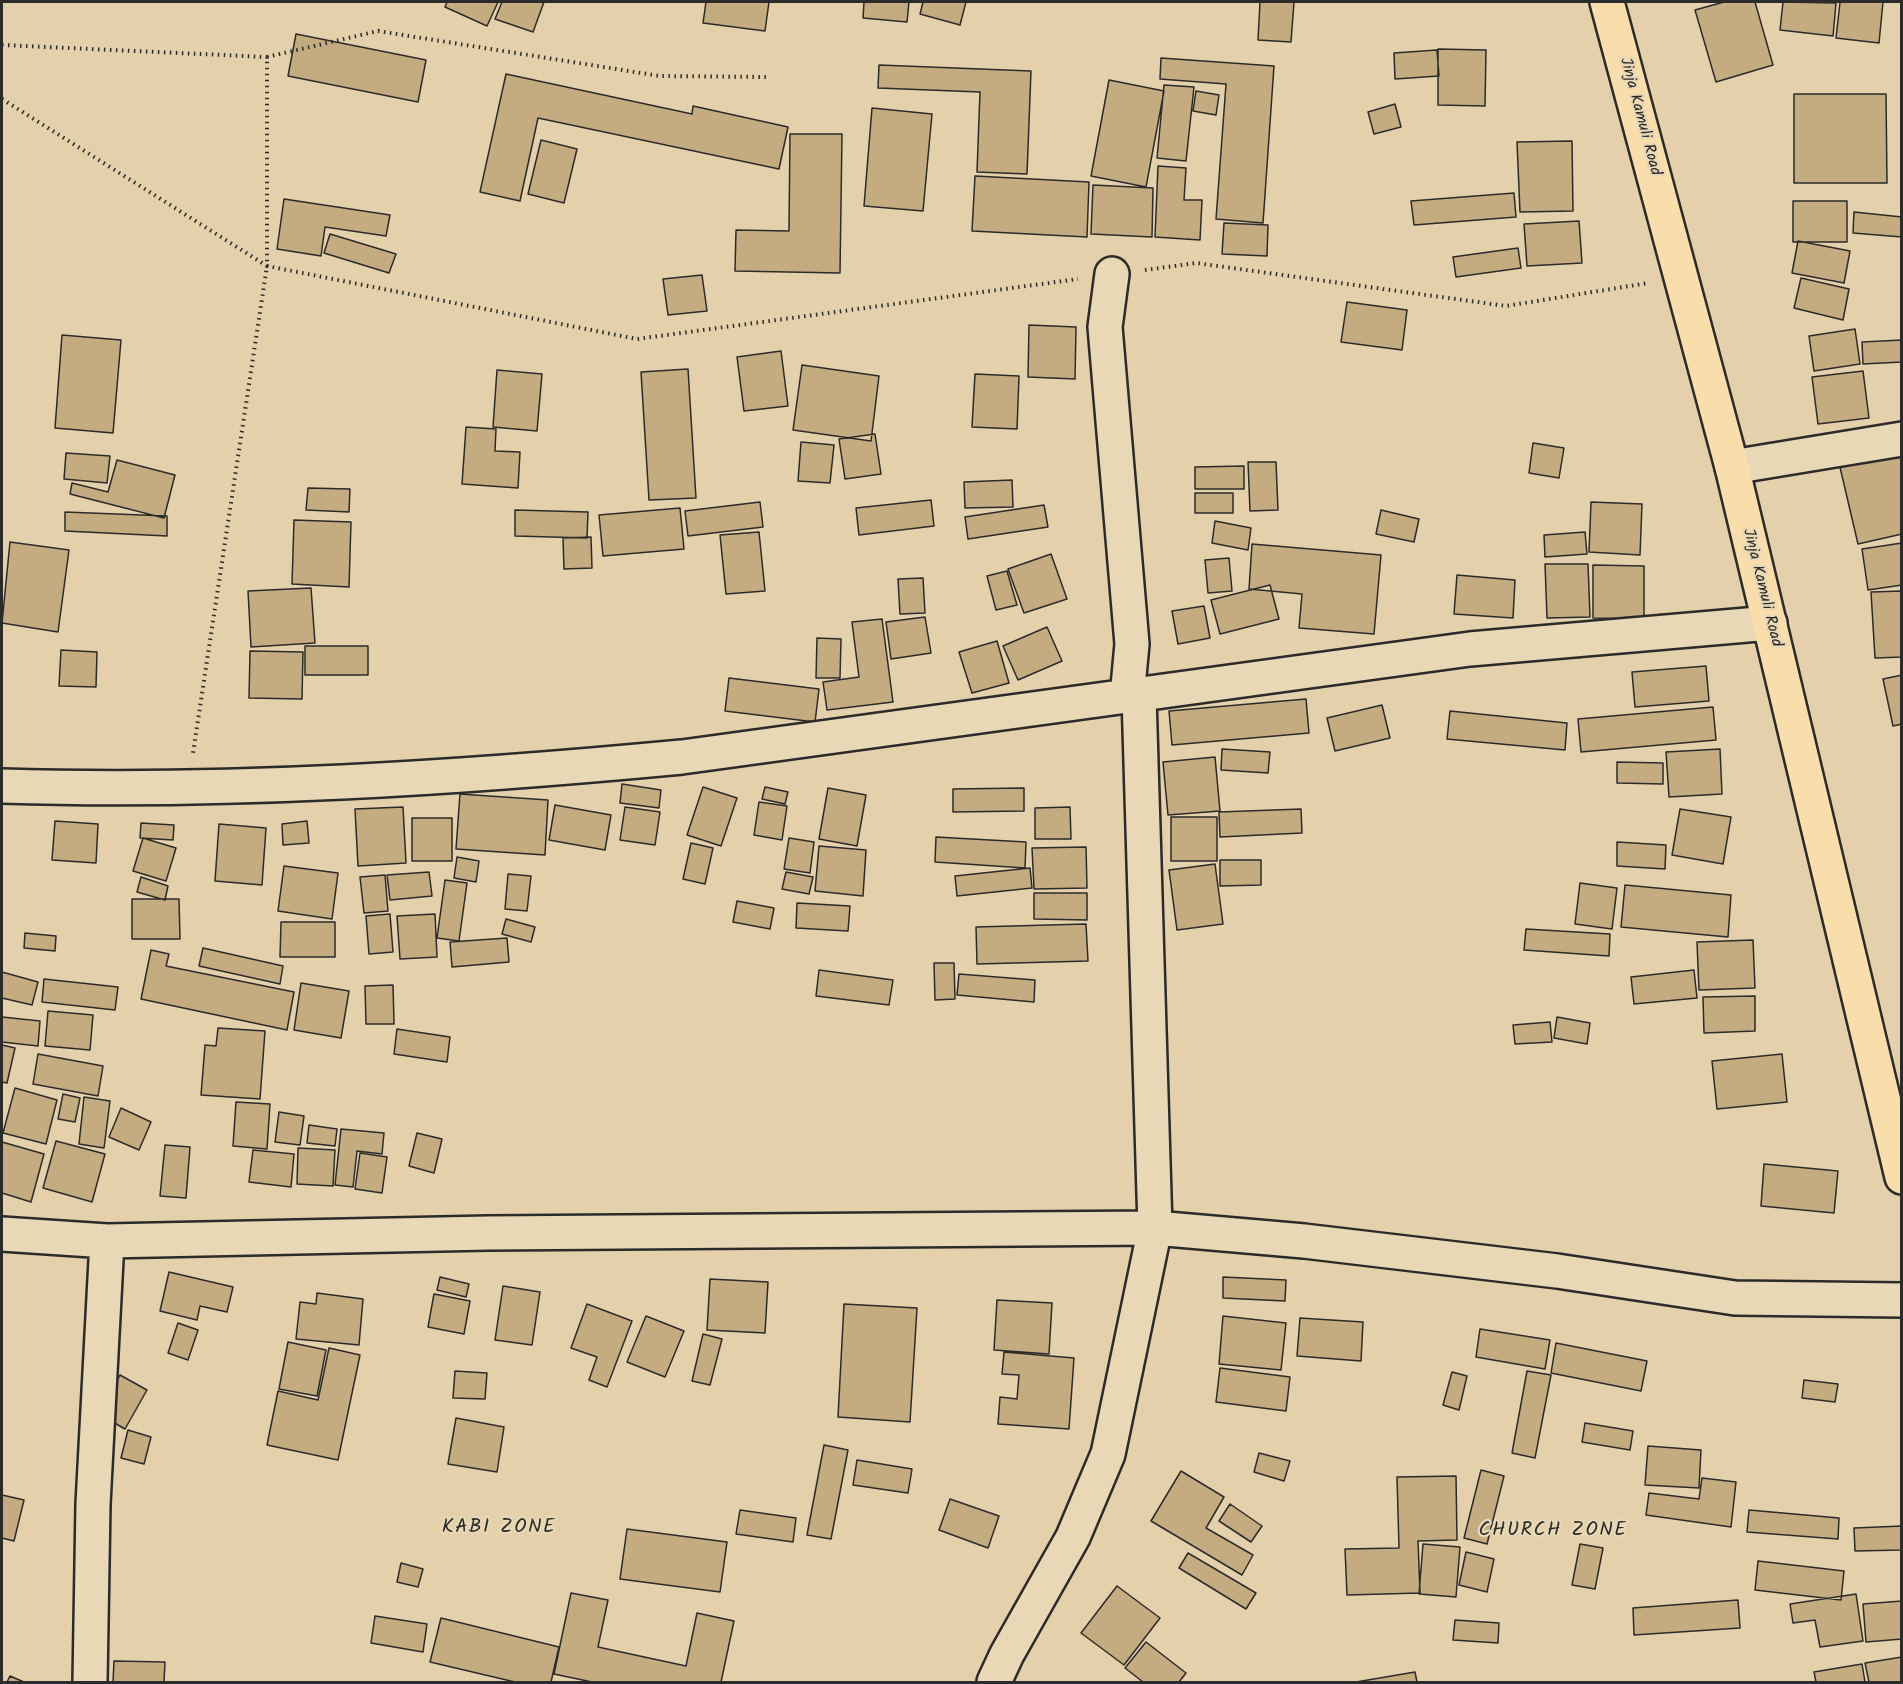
<!DOCTYPE html>
<html>
<head>
<meta charset="utf-8">
<style>
	body { margin:0 }
	#map { position:relative; width:1903px; height:1684px; overflow:hidden; background:#e4d1ac; font-family:Kalam,sans-serif }
	canvas { display:block }
	.frame { position:absolute; inset:0; border:3px solid #2b2b2b; pointer-events:none }
</style>
</head>
<body>
<div id="map">
<canvas width="1903" height="1684"></canvas>
<div class="frame"></div>
</div>
<script>
const context = document.querySelector('canvas').getContext('2d');
context.lineJoin = 'round';
function paint(path, color) {
  context.fillStyle = color;
  context.fill(path, 'evenodd');
}
function trace(path, color, width, dash) {
  context.strokeStyle = color;
  context.lineWidth = width;
  context.lineCap = dash ? 'butt' : 'round';
  context.setLineDash(dash || []);
  context.stroke(path);
}
function label(font, color, halo, rows, align = 'center') {
  context.font = font + ' Kalam,sans-serif';
  context.lineWidth = 4.5;
  context.setLineDash([]);
  context.textBaseline = 'middle';
  context.strokeStyle = halo;
  context.fillStyle = color;
  for (const [text, x, y, turn = 0] of rows) {
    context.save();
    context.translate(x, y);
    context.rotate((+turn || 0) * Math.PI / 180);
    context.textAlign = isNaN(turn) ? turn : align;
    if (halo) context.strokeText(text, 0, 0);
    context.fillText(text, 0, 0);
    context.restore();
  }
}
const building = new Path2D(`
	M 447,2 L 498,2 L 487,26 L 445,7 Z
	M 502,2 L 544,2 L 533,32 L 495,19 Z
	M 706,2 L 769,2 L 765,31 L 703,23 Z
	M 864,2 L 909,2 L 907,22 L 863,18 Z
	M 923,2 L 966,2 L 960,25 L 920,14 Z
	M 1260,2 L 1294,2 L 1291,42 L 1258,40 Z
	M 1724,2 L 1755,2 L 1773,65 L 1716,82 L 1695,10 Z
	M 1783,2 L 1836,3 L 1833,36 L 1780,30 Z
	M 1840,2 L 1883,2 L 1879,43 L 1836,38 Z
	M 296,34 L 426,60 L 418,102 L 288,76 Z
	M 1438,49 L 1486,50 L 1485,106 L 1438,105 Z
	M 1437,50 L 1439,76 L 1395,79 L 1394,53 Z
	M 1161,58 L 1274,66 L 1263,223 L 1216,219 L 1226,84 L 1160,79 Z
	M 879,65 L 1031,71 L 1027,174 L 977,172 L 980,92 L 878,88 Z
	M 506,74 L 692,114 L 693,106 L 788,127 L 779,169 L 538,118 L 520,201 L 480,192 Z
	M 1109,80 L 1164,91 L 1146,187 L 1091,176 Z
	M 1164,85 L 1194,87 L 1186,161 L 1157,158 Z
	M 1196,91 L 1219,95 L 1216,115 L 1193,111 Z
	M 1794,94 L 1886,94 L 1887,183 L 1794,183 Z
	M 1395,104 L 1401,127 L 1374,134 L 1368,112 Z
	M 872,108 L 932,114 L 923,211 L 864,206 Z
	M 790,134 L 842,134 L 840,273 L 735,271 L 736,230 L 789,231 Z
	M 541,140 L 577,149 L 564,203 L 528,194 Z
	M 1572,141 L 1573,211 L 1520,212 L 1517,142 Z
	M 1158,166 L 1186,168 L 1184,200 L 1202,200 L 1200,240 L 1155,237 Z
	M 975,176 L 1089,182 L 1087,237 L 972,231 Z
	M 1093,185 L 1153,188 L 1152,237 L 1091,234 Z
	M 1514,193 L 1516,217 L 1414,225 L 1411,201 Z
	M 284,199 L 390,215 L 386,236 L 325,227 L 321,256 L 277,249 Z
	M 1793,201 L 1847,201 L 1847,242 L 1793,242 Z
	M 1854,212 L 1902,217 L 1902,237 L 1853,233 Z
	M 1579,221 L 1582,263 L 1527,266 L 1524,224 Z
	M 1224,223 L 1268,225 L 1267,256 L 1222,254 Z
	M 330,234 L 396,254 L 389,273 L 324,253 Z
	M 1798,241 L 1850,251 L 1844,283 L 1792,273 Z
	M 1518,248 L 1521,268 L 1456,277 L 1453,257 Z
	M 702,275 L 707,311 L 668,315 L 663,279 Z
	M 1801,278 L 1849,289 L 1843,320 L 1794,308 Z
	M 1347,302 L 1407,310 L 1402,350 L 1341,342 Z
	M 1029,325 L 1076,327 L 1075,379 L 1028,377 Z
	M 1855,329 L 1860,364 L 1814,371 L 1809,336 Z
	M 62,335 L 121,340 L 113,433 L 55,428 Z
	M 1902,340 L 1902,362 L 1863,364 L 1862,342 Z
	M 781,351 L 788,406 L 744,411 L 737,357 Z
	M 802,365 L 879,376 L 871,441 L 793,430 Z
	M 688,369 L 696,498 L 649,500 L 641,372 Z
	M 497,370 L 542,374 L 537,431 L 493,427 Z
	M 1863,371 L 1869,418 L 1818,424 L 1812,377 Z
	M 975,374 L 1019,376 L 1017,429 L 972,427 Z
	M 466,427 L 496,429 L 495,451 L 520,452 L 518,488 L 462,484 Z
	M 875,434 L 881,474 L 845,479 L 839,439 Z
	M 801,442 L 834,445 L 830,483 L 798,481 Z
	M 1533,443 L 1564,448 L 1559,478 L 1529,473 Z
	M 1902,449 L 1902,534 L 1858,544 L 1839,463 Z
	M 66,453 L 110,456 L 107,483 L 64,479 Z
	M 117,460 L 175,475 L 164,518 L 70,494 L 72,483 L 108,492 Z
	M 1248,462 L 1276,462 L 1278,510 L 1250,511 Z
	M 1244,466 L 1244,489 L 1195,489 L 1195,467 Z
	M 1012,480 L 1013,507 L 965,508 L 964,482 Z
	M 308,488 L 350,489 L 349,512 L 306,510 Z
	M 1195,493 L 1233,493 L 1233,513 L 1195,513 Z
	M 931,500 L 934,526 L 859,535 L 856,508 Z
	M 760,502 L 763,527 L 688,536 L 685,511 Z
	M 1591,502 L 1642,504 L 1640,555 L 1589,552 Z
	M 1044,505 L 1048,527 L 968,539 L 965,517 Z
	M 680,508 L 684,549 L 603,556 L 599,515 Z
	M 515,510 L 588,512 L 587,538 L 515,536 Z
	M 1381,510 L 1419,519 L 1414,542 L 1376,534 Z
	M 65,512 L 167,516 L 167,536 L 65,531 Z
	M 294,520 L 351,522 L 349,587 L 292,584 Z
	M 1215,521 L 1251,528 L 1248,550 L 1212,543 Z
	M 759,532 L 765,591 L 726,594 L 720,535 Z
	M 1585,532 L 1587,554 L 1545,557 L 1544,535 Z
	M 591,537 L 592,568 L 564,569 L 563,538 Z
	M 10,542 L 69,550 L 58,632 L 2,623 Z
	M 1902,543 L 1902,585 L 1868,590 L 1862,549 Z
	M 1252,544 L 1381,555 L 1374,634 L 1299,628 L 1302,594 L 1249,589 Z
	M 1051,554 L 1067,599 L 1024,613 L 1008,569 Z
	M 1229,558 L 1232,591 L 1208,593 L 1205,560 Z
	M 1545,564 L 1588,564 L 1590,617 L 1547,618 Z
	M 1593,565 L 1644,566 L 1644,619 L 1593,618 Z
	M 1007,571 L 1017,605 L 996,610 L 987,576 Z
	M 1457,575 L 1515,580 L 1513,618 L 1454,614 Z
	M 923,578 L 925,613 L 900,614 L 898,579 Z
	M 1270,585 L 1279,619 L 1220,634 L 1211,600 Z
	M 311,588 L 315,643 L 251,647 L 248,591 Z
	M 1902,591 L 1902,657 L 1875,658 L 1871,592 Z
	M 1204,606 L 1210,638 L 1178,644 L 1172,611 Z
	M 925,617 L 931,653 L 891,659 L 886,622 Z
	M 882,619 L 893,702 L 827,710 L 823,682 L 859,677 L 852,622 Z
	M 1047,627 L 1062,661 L 1018,680 L 1003,646 Z
	M 817,638 L 841,639 L 840,678 L 816,678 Z
	M 997,641 L 1009,683 L 972,693 L 959,652 Z
	M 305,646 L 368,646 L 368,675 L 305,675 Z
	M 61,650 L 97,652 L 96,687 L 59,686 Z
	M 250,651 L 303,652 L 302,699 L 249,698 Z
	M 1706,666 L 1709,701 L 1635,707 L 1632,672 Z
	M 1902,675 L 1902,724 L 1893,726 L 1883,679 Z
	M 729,678 L 819,689 L 815,722 L 725,711 Z
	M 1306,699 L 1309,733 L 1172,745 L 1169,711 Z
	M 1382,705 L 1390,738 L 1335,751 L 1327,718 Z
	M 1713,707 L 1716,740 L 1581,752 L 1578,719 Z
	M 1450,711 L 1567,723 L 1565,750 L 1447,739 Z
	M 1222,749 L 1270,752 L 1268,773 L 1221,770 Z
	M 1720,749 L 1722,794 L 1669,797 L 1666,752 Z
	M 1215,757 L 1220,811 L 1168,815 L 1163,762 Z
	M 1617,762 L 1663,763 L 1663,784 L 1617,783 Z
	M 622,784 L 661,790 L 659,808 L 620,803 Z
	M 703,787 L 737,798 L 721,846 L 687,835 Z
	M 765,787 L 788,792 L 785,804 L 762,799 Z
	M 828,788 L 866,795 L 857,846 L 819,839 Z
	M 1024,788 L 1024,811 L 953,812 L 953,789 Z
	M 460,794 L 548,800 L 545,855 L 456,849 Z
	M 759,802 L 787,806 L 782,840 L 754,835 Z
	M 555,805 L 611,815 L 605,850 L 549,840 Z
	M 403,807 L 406,863 L 358,866 L 355,809 Z
	M 625,807 L 660,812 L 655,845 L 620,840 Z
	M 1070,807 L 1071,839 L 1035,839 L 1035,808 Z
	M 1301,809 L 1302,833 L 1220,837 L 1219,812 Z
	M 1680,809 L 1731,817 L 1723,864 L 1672,855 Z
	M 1171,817 L 1217,817 L 1217,861 L 1171,861 Z
	M 412,818 L 452,818 L 452,861 L 412,861 Z
	M 55,821 L 98,824 L 96,863 L 52,860 Z
	M 307,821 L 309,843 L 283,845 L 282,824 Z
	M 141,823 L 174,825 L 173,840 L 140,838 Z
	M 219,824 L 266,828 L 262,885 L 215,881 Z
	M 936,837 L 1026,842 L 1025,868 L 935,862 Z
	M 143,838 L 176,848 L 166,881 L 133,871 Z
	M 789,838 L 814,842 L 810,873 L 784,869 Z
	M 1617,842 L 1666,845 L 1665,869 L 1617,866 Z
	M 691,843 L 713,848 L 705,884 L 683,879 Z
	M 819,846 L 866,850 L 863,896 L 815,891 Z
	M 1086,847 L 1087,888 L 1034,889 L 1032,848 Z
	M 457,857 L 479,861 L 476,882 L 454,878 Z
	M 1220,860 L 1261,860 L 1261,885 L 1220,886 Z
	M 1215,864 L 1223,924 L 1177,930 L 1169,870 Z
	M 284,866 L 338,873 L 332,919 L 278,911 Z
	M 1030,868 L 1032,888 L 957,896 L 955,876 Z
	M 429,872 L 432,896 L 390,900 L 387,875 Z
	M 786,872 L 813,877 L 809,894 L 782,889 Z
	M 508,874 L 531,876 L 527,911 L 505,909 Z
	M 385,875 L 388,911 L 364,913 L 360,877 Z
	M 141,877 L 168,886 L 165,900 L 137,892 Z
	M 445,880 L 467,883 L 459,941 L 437,938 Z
	M 1580,883 L 1617,888 L 1612,929 L 1575,924 Z
	M 1625,885 L 1731,895 L 1728,937 L 1621,927 Z
	M 1034,893 L 1087,893 L 1087,920 L 1034,919 Z
	M 132,899 L 179,899 L 180,939 L 132,939 Z
	M 737,901 L 774,908 L 770,929 L 733,922 Z
	M 797,903 L 850,906 L 848,931 L 796,928 Z
	M 390,914 L 393,952 L 369,954 L 366,916 Z
	M 435,914 L 437,957 L 400,959 L 397,916 Z
	M 506,919 L 535,927 L 531,942 L 502,934 Z
	M 281,922 L 335,922 L 335,957 L 280,957 Z
	M 1086,924 L 1088,961 L 977,964 L 976,927 Z
	M 1526,929 L 1610,934 L 1609,956 L 1524,950 Z
	M 25,933 L 56,936 L 55,951 L 24,948 Z
	M 507,938 L 509,962 L 452,967 L 450,942 Z
	M 1753,940 L 1755,988 L 1699,990 L 1697,942 Z
	M 203,948 L 283,966 L 280,984 L 199,966 Z
	M 151,950 L 169,954 L 166,966 L 294,992 L 287,1030 L 141,999 Z
	M 934,963 L 954,963 L 955,999 L 935,1000 Z
	M 819,970 L 893,980 L 889,1005 L 816,996 Z
	M 1694,970 L 1697,998 L 1634,1004 L 1631,977 Z
	M 2,972 L 38,982 L 32,1005 L 2,998 Z
	M 959,974 L 1035,980 L 1034,1002 L 957,995 Z
	M 44,979 L 118,987 L 115,1010 L 42,1002 Z
	M 301,983 L 349,991 L 341,1038 L 294,1030 Z
	M 393,985 L 394,1024 L 366,1024 L 365,986 Z
	M 1755,996 L 1755,1031 L 1704,1033 L 1703,997 Z
	M 48,1011 L 93,1015 L 90,1050 L 45,1046 Z
	M 2,1017 L 40,1021 L 38,1046 L 2,1042 Z
	M 1557,1017 L 1590,1023 L 1587,1044 L 1554,1038 Z
	M 1550,1022 L 1552,1042 L 1515,1044 L 1513,1025 Z
	M 218,1028 L 265,1031 L 260,1099 L 201,1095 L 205,1045 L 216,1046 Z
	M 397,1029 L 450,1037 L 447,1062 L 394,1054 Z
	M 2,1045 L 15,1048 L 7,1083 L 2,1082 Z
	M 38,1054 L 103,1066 L 98,1096 L 33,1084 Z
	M 1782,1054 L 1787,1102 L 1717,1109 L 1712,1061 Z
	M 15,1088 L 57,1100 L 46,1144 L 3,1133 Z
	M 63,1094 L 80,1098 L 75,1122 L 58,1119 Z
	M 84,1097 L 110,1101 L 104,1148 L 79,1144 Z
	M 236,1102 L 270,1104 L 267,1149 L 233,1146 Z
	M 121,1108 L 151,1122 L 139,1150 L 109,1137 Z
	M 279,1112 L 304,1116 L 300,1145 L 275,1142 Z
	M 309,1125 L 337,1129 L 335,1146 L 307,1143 Z
	M 341,1129 L 384,1133 L 382,1154 L 357,1151 L 353,1187 L 335,1185 Z
	M 417,1133 L 442,1139 L 434,1173 L 409,1166 Z
	M 56,1141 L 105,1154 L 92,1202 L 43,1188 Z
	M 2,1142 L 44,1154 L 31,1202 L 2,1193 Z
	M 165,1145 L 190,1147 L 186,1198 L 160,1196 Z
	M 298,1148 L 335,1150 L 333,1186 L 297,1184 Z
	M 253,1150 L 294,1154 L 291,1187 L 249,1182 Z
	M 360,1153 L 387,1157 L 382,1193 L 355,1189 Z
	M 1764,1164 L 1838,1171 L 1834,1213 L 1761,1206 Z
	M 169,1272 L 233,1287 L 227,1312 L 200,1306 L 197,1320 L 160,1311 Z
	M 440,1277 L 469,1284 L 466,1297 L 437,1290 Z
	M 1223,1277 L 1286,1280 L 1285,1301 L 1223,1298 Z
	M 710,1279 L 768,1282 L 765,1333 L 707,1330 Z
	M 503,1286 L 540,1292 L 532,1345 L 495,1340 Z
	M 317,1293 L 363,1299 L 359,1345 L 296,1339 L 300,1302 L 316,1304 Z
	M 434,1294 L 470,1301 L 464,1334 L 428,1327 Z
	M 997,1300 L 1052,1303 L 1049,1354 L 994,1350 Z
	M 587,1304 L 632,1321 L 607,1387 L 589,1380 L 597,1357 L 571,1348 Z
	M 844,1304 L 917,1308 L 910,1422 L 838,1417 Z
	M 646,1316 L 684,1331 L 665,1377 L 627,1362 Z
	M 1223,1316 L 1286,1323 L 1281,1370 L 1219,1364 Z
	M 1300,1318 L 1363,1322 L 1361,1361 L 1297,1356 Z
	M 178,1323 L 198,1330 L 188,1360 L 168,1353 Z
	M 1480,1329 L 1550,1340 L 1545,1369 L 1476,1357 Z
	M 703,1334 L 722,1339 L 710,1385 L 692,1381 Z
	M 288,1342 L 326,1350 L 317,1396 L 279,1389 Z
	M 1556,1343 L 1647,1361 L 1641,1391 L 1551,1373 Z
	M 329,1348 L 360,1355 L 338,1460 L 267,1445 L 278,1391 L 318,1400 Z
	M 1004,1352 L 1074,1358 L 1069,1429 L 998,1424 L 1000,1397 L 1017,1399 L 1019,1375 L 1002,1374 Z
	M 1220,1368 L 1290,1377 L 1286,1411 L 1216,1402 Z
	M 455,1371 L 487,1373 L 485,1399 L 453,1398 Z
	M 1527,1371 L 1551,1375 L 1535,1458 L 1512,1453 Z
	M 1452,1372 L 1467,1376 L 1459,1410 L 1443,1405 Z
	M 120,1375 L 147,1390 L 125,1429 L 99,1414 Z
	M 1804,1380 L 1838,1384 L 1835,1402 L 1802,1398 Z
	M 456,1418 L 504,1427 L 497,1472 L 448,1464 Z
	M 1585,1423 L 1633,1431 L 1630,1450 L 1582,1442 Z
	M 128,1430 L 151,1437 L 144,1464 L 121,1458 Z
	M 824,1445 L 848,1450 L 831,1539 L 807,1535 Z
	M 1648,1446 L 1701,1450 L 1699,1488 L 1645,1485 Z
	M 1259,1453 L 1290,1461 L 1284,1481 L 1254,1472 Z
	M 857,1460 L 912,1469 L 908,1493 L 853,1485 Z
	M 1481,1470 L 1504,1476 L 1487,1544 L 1464,1538 Z
	M 1181,1471 L 1224,1497 L 1206,1528 L 1253,1555 L 1242,1575 L 1151,1521 Z
	M 1456,1476 L 1457,1540 L 1418,1541 L 1420,1593 L 1347,1595 L 1345,1549 L 1399,1548 L 1397,1477 Z
	M 1702,1478 L 1736,1482 L 1731,1527 L 1646,1515 L 1649,1493 L 1699,1499 Z
	M 2,1495 L 24,1500 L 14,1541 L 2,1538 Z
	M 950,1499 L 999,1516 L 988,1548 L 939,1530 Z
	M 1230,1504 L 1262,1526 L 1251,1542 L 1219,1521 Z
	M 740,1510 L 796,1518 L 793,1542 L 736,1534 Z
	M 1749,1510 L 1839,1518 L 1838,1539 L 1747,1532 Z
	M 1902,1526 L 1902,1550 L 1855,1551 L 1854,1528 Z
	M 627,1529 L 727,1542 L 720,1592 L 620,1579 Z
	M 1423,1544 L 1460,1547 L 1456,1597 L 1419,1594 Z
	M 1580,1544 L 1603,1548 L 1595,1589 L 1572,1585 Z
	M 1466,1552 L 1494,1559 L 1487,1592 L 1459,1585 Z
	M 1188,1553 L 1256,1593 L 1246,1609 L 1179,1568 Z
	M 1758,1561 L 1844,1571 L 1841,1600 L 1755,1590 Z
	M 401,1563 L 423,1569 L 418,1587 L 397,1582 Z
	M 1117,1586 L 1160,1618 L 1124,1665 L 1081,1633 Z
	M 571,1593 L 608,1600 L 598,1647 L 686,1666 L 697,1613 L 734,1621 L 721,1682 L 592,1682 L 554,1674 Z
	M 1856,1594 L 1863,1641 L 1820,1647 L 1815,1620 L 1793,1623 L 1790,1604 Z
	M 1738,1600 L 1740,1628 L 1634,1635 L 1633,1608 Z
	M 1902,1601 L 1902,1639 L 1866,1642 L 1863,1604 Z
	M 375,1616 L 427,1624 L 423,1652 L 371,1643 Z
	M 441,1618 L 559,1647 L 551,1682 L 515,1682 L 430,1662 Z
	M 1455,1620 L 1499,1623 L 1498,1643 L 1453,1640 Z
	M 1146,1642 L 1186,1673 L 1179,1682 L 1143,1682 L 1125,1668 Z
	M 1902,1657 L 1902,1682 L 1869,1682 L 1865,1663 Z
	M 114,1661 L 165,1662 L 164,1682 L 113,1682 Z
	M 1862,1664 L 1865,1682 L 1816,1682 L 1814,1672 Z
	M 1415,1672 L 1417,1682 L 1356,1682 Z
	M 10,1676 L 24,1682 L 7,1682 Z`);
const path = new Path2D(`
	M 2,45 L 267,57 L 267,266 L 637,339 L 1078,279
	M 267,57 L 378,31 L 660,76 L 767,77
	M 2,99 L 267,266 L 193,753
	M 1145,270 L 1196,263 L 1506,306 L 1648,283`);
const minor = new Path2D(`
	M 1112,274 L 1105,327 L 1132,644 L 1127,697
	M 1732,467 L 1902,439
	M 2,786 C 227,793 458,778 682,757 L 1470,649 L 1770,623
	M 2,1234 L 107,1241 L 488,1233 L 1155,1228 L 1304,1241 L 1557,1271 L 1735,1298 L 1902,1300
	M 90,1682 L 93,1504 L 107,1241
	M 994,1682 L 1007,1654 L 1073,1537 L 1108,1454 L 1155,1228 L 1139,696`);
const major = new Path2D(`
	M 1607,2 L 1732,467 L 1902,1177`);
const streetNames = [
	["Jinja Kamuli Road",1639,117,75],
	["Jinja Kamuli Road",1761,588,76]
];
const quarterNames = [
	["KABI ZONE",499,1529],
	["CHURCH ZONE",1553,1532]
];
paint(building, '#c5ab80');
trace(building, '#2b2b2b', 1.5);
trace(minor, '#2b2b2b', 38);
trace(major, '#2b2b2b', 38);
trace(path, '#2b2b2b', 4, [1.5, 4.5]);
trace(minor, '#e9d8b5', 33);
trace(major, '#f9deab', 33);
label('16px', '#2b2b2b', '#e9d8b5', streetNames);
context.letterSpacing = '1.5px';
label('20px', '#2b2b2b', '#e9d8b5', quarterNames);
context.letterSpacing = '0px';
</script>
</body>
</html>
